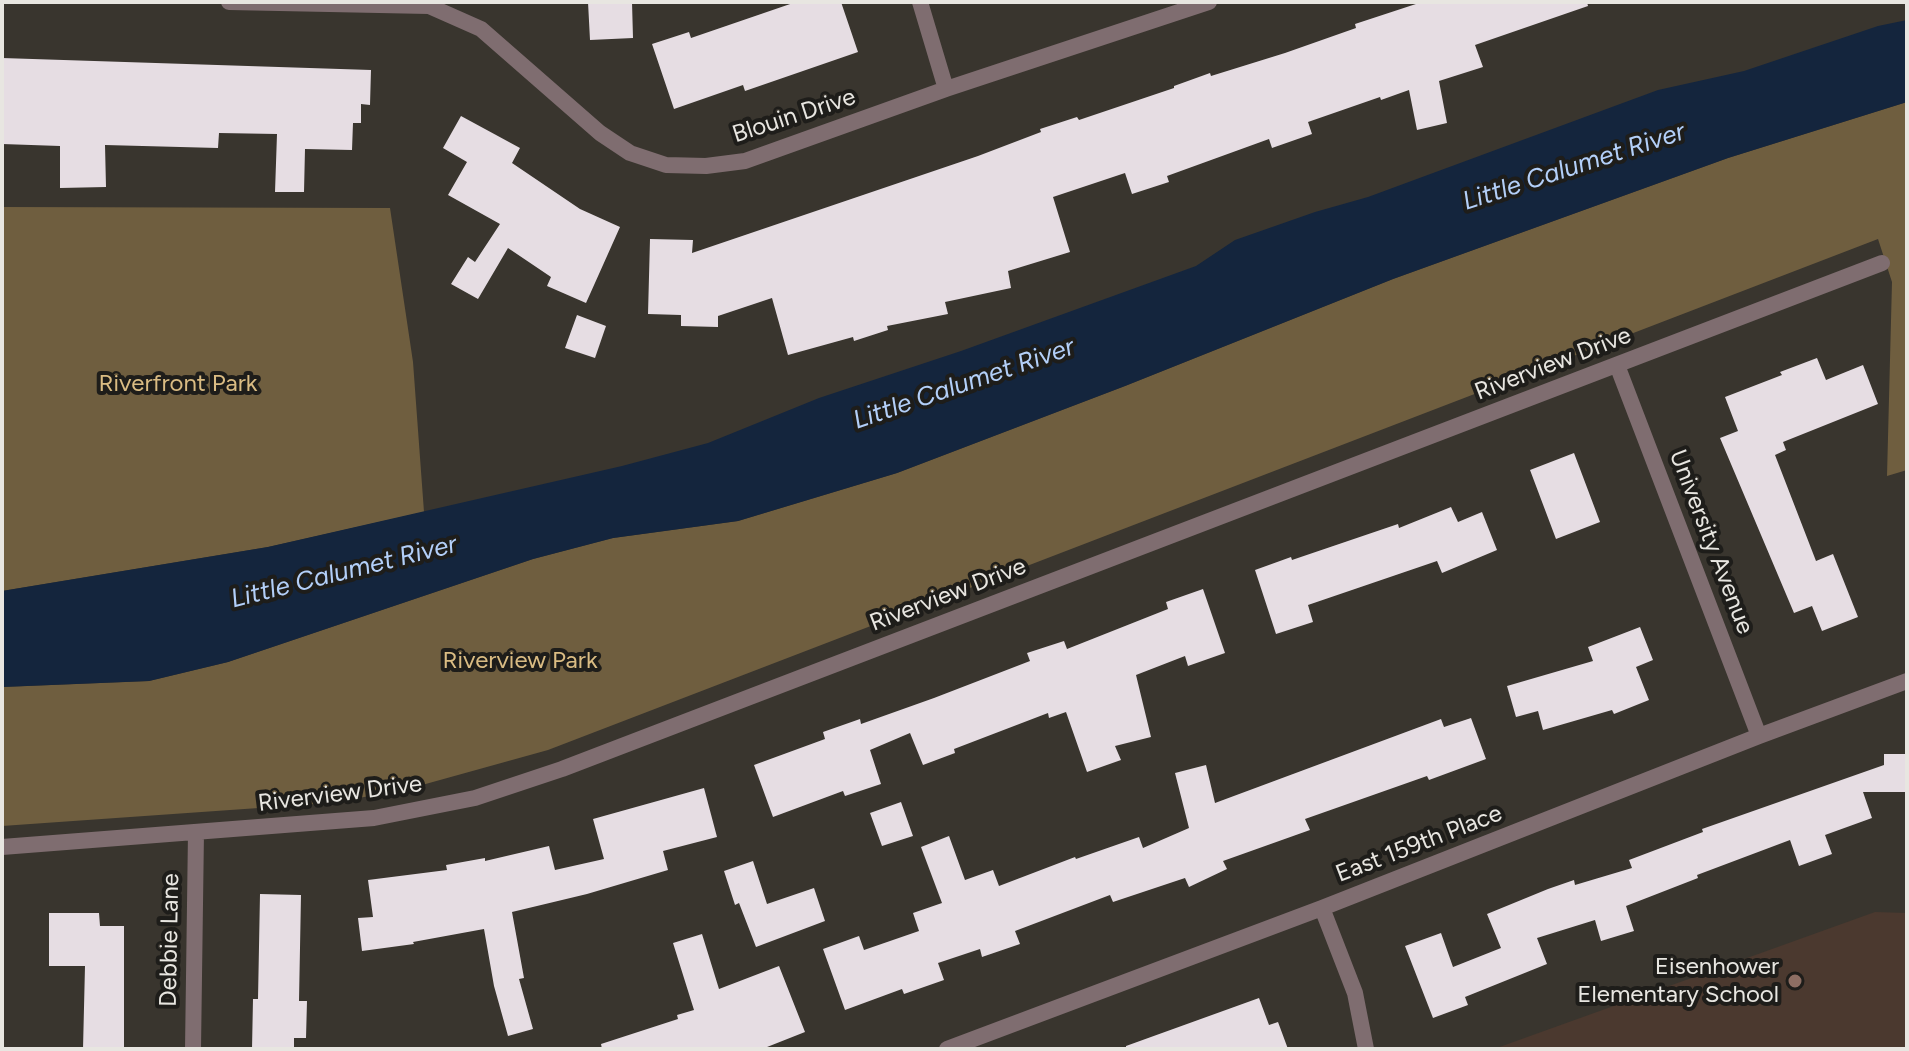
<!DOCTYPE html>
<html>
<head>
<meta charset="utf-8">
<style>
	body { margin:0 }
	#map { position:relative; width:1909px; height:1051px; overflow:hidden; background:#39352e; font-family:Figtree,sans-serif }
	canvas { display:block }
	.frame { position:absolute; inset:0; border:4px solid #e8e6e1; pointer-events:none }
</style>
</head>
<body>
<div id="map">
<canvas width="1909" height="1051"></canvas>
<div class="frame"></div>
</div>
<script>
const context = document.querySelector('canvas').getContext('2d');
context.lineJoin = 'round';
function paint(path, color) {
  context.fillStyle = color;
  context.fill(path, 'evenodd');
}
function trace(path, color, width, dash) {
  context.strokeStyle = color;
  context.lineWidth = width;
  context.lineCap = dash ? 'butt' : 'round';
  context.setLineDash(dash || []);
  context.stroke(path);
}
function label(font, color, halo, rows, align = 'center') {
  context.font = font + ' Figtree,sans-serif';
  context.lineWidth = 8;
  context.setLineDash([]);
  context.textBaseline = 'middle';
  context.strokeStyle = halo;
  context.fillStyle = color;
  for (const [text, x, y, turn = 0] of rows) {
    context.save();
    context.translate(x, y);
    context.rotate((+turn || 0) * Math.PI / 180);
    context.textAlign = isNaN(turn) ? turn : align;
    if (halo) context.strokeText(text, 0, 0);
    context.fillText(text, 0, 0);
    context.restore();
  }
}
const education = new Path2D(`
	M 1875,912 L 1907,913 L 1907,1049 L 1494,1049 Z`);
const green = new Path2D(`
	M 1907,102 L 1907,470 L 1887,476 L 1892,282 L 1878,239 L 548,750 L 404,790 L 330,803 L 2,826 L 2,687 L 149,681 L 228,662 L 533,559 L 613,538 L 738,521 L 897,473 L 1125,386 L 1393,279 L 1728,158 Z
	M 2,207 L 390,208 L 413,362 L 424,512 L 268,547 L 2,591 Z`);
const water = new Path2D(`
	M 1907,20 L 1907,102 L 1728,158 L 1393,279 L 1125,386 L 897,473 L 738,521 L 613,538 L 533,559 L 228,662 L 149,681 L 2,687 L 2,591 L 268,547 L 622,466 L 708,443 L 819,398 L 961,351 L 1196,266 L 1235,240 L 1315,212 L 1368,197 L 1658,90 L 1744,71 L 1878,26 Z`);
const building = new Path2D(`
	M 588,2 L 632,2 L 633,38 L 590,40 Z
	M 796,2 L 841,2 L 858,52 L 745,91 L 743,85 L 674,109 L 652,44 L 689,32 L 691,38 Z
	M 1422,2 L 1587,2 L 1588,6 L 1475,45 L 1483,67 L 1439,81 L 1447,123 L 1417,130 L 1409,90 L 1381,100 L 1380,97 L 1308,122 L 1312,134 L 1272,148 L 1269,139 L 1167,176 L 1169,182 L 1132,194 L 1125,173 L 1053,197 L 1070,252 L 1008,271 L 1011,288 L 945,302 L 948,314 L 887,326 L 888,330 L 854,341 L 853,337 L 788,355 L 772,298 L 718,316 L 718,327 L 681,326 L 681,315 L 648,314 L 650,239 L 693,240 L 692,253 L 978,156 L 1041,132 L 1040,129 L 1077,117 L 1079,120 L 1174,88 L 1174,86 L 1210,73 L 1211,76 L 1285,53 L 1356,28 L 1355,24 Z
	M 2,58 L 371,70 L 370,105 L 361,104 L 361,123 L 353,123 L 352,150 L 305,149 L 304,192 L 275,192 L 277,134 L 219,133 L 218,148 L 105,145 L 106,187 L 60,188 L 60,146 L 2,144 Z
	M 461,116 L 520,148 L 512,163 L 580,209 L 620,227 L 586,303 L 547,286 L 551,277 L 508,248 L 478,299 L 451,284 L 468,257 L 475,262 L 500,224 L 448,195 L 467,162 L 443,148 Z
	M 577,315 L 606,326 L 595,358 L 565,348 Z
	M 1817,358 L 1826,380 L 1863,365 L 1878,404 L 1783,442 L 1786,450 L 1775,455 L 1816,561 L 1833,554 L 1858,617 L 1822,631 L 1812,606 L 1794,613 L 1720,438 L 1738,431 L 1725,397 L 1782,375 L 1780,372 Z
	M 1574,453 L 1600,522 L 1556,539 L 1530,470 Z
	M 1451,507 L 1458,522 L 1482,512 L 1497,550 L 1442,573 L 1437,561 L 1308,605 L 1313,622 L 1276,634 L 1255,570 L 1291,557 L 1292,560 L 1398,524 L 1399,528 Z
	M 1203,589 L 1225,653 L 1188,666 L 1185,656 L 1136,675 L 1151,737 L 1115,746 L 1121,760 L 1087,772 L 1066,712 L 1049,718 L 1048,713 L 954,749 L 955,753 L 923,765 L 910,733 L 870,750 L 881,784 L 845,796 L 843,791 L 773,817 L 754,765 L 825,739 L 823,732 L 860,719 L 861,724 L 934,698 L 1030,661 L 1027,653 L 1064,641 L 1067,649 L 1168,609 L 1166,602 Z
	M 1640,627 L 1653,660 L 1636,667 L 1649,700 L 1614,714 L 1612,710 L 1543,730 L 1538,711 L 1516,717 L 1507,686 L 1593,661 L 1588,647 Z
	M 1471,718 L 1486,759 L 1429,780 L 1427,776 L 1305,819 L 1310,830 L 1223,861 L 1227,869 L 1189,887 L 1185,878 L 1113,902 L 1110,895 L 1015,931 L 1020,944 L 982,957 L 980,949 L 938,963 L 944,980 L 904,994 L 902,989 L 845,1010 L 823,949 L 859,936 L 864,950 L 919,931 L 913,913 L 942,903 L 921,847 L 949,836 L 965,880 L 993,870 L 999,886 L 1075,857 L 1076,859 L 1139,837 L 1143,848 L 1189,828 L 1175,773 L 1206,765 L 1215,803 L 1441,719 L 1444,727 Z
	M 1884,754 L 1907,754 L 1907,792 L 1863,792 L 1872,818 L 1825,835 L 1832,854 L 1799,866 L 1790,840 L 1697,875 L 1698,878 L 1626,906 L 1634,931 L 1601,941 L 1595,920 L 1537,938 L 1547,964 L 1465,997 L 1468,1005 L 1433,1018 L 1405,946 L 1441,933 L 1453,967 L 1501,948 L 1487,914 L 1548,889 L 1574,880 L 1575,885 L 1632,868 L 1629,860 L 1703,832 L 1702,829 L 1884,765 Z
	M 704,788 L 717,837 L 663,851 L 668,870 L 587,894 L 512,912 L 524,978 L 519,979 L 533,1029 L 508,1036 L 494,986 L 484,929 L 413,942 L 414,944 L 362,951 L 358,918 L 373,917 L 368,880 L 447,870 L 446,865 L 485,858 L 485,861 L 549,846 L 555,870 L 604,859 L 593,819 Z
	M 901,802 L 913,836 L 882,846 L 870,813 Z
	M 753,861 L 767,904 L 814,888 L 825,921 L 756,947 L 739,903 L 735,905 L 724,871 Z
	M 260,894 L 301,895 L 299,1001 L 307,1001 L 306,1038 L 294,1038 L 294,1049 L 252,1049 L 253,999 L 258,999 Z
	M 49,913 L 99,913 L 100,926 L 124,926 L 124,1049 L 83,1049 L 85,966 L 49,966 Z
	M 702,934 L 719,989 L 779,966 L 805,1032 L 762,1049 L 602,1049 L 601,1044 L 678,1019 L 677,1015 L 694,1010 L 673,943 Z
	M 1259,998 L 1269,1025 L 1278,1022 L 1288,1049 L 1126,1049 L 1126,1046 Z`);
const minor = new Path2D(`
	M 229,2 L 429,6 L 481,29 L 600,133 L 630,153 L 666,165 L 706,166 L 745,161 L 946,89 L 1209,2
	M 920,2 L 946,89
	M 1617,365 L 1759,736
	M 2,847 L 374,818 L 475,798 L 562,769 L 1882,263
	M 1322,908 L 1355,993 L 1366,1049
	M 193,1049 L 196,832
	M 947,1049 L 1322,908 L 1759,736 L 1907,681`);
const markers = [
	[1795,981,8,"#8d6e63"]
];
const streetNames = [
	["Blouin Drive",794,116,-18],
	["Riverview Drive",1553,364,-21],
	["University Avenue",1711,542,69],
	["Riverview Drive",948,595,-21],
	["Riverview Drive",340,794,-7],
	["East 159th Place",1419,844,-21],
	["Debbie Lane",170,940,-89]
];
const parkNames = [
	["Riverfront Park",178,384],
	["Riverview Park",520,661]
];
const poiNames = [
	["Eisenhower",1779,967],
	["Elementary School",1779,995]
];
const waterNames = [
	["Little Calumet River",1574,167,-18],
	["Little Calumet River",964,384,-19],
	["Little Calumet River",344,572,-14]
];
paint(education, '#4b392f');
paint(green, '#6f5e3f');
paint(water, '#14253d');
paint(building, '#e6dde3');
trace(minor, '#7f6d70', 16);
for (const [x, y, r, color] of markers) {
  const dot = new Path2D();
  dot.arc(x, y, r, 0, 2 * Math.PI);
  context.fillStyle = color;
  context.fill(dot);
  trace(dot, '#1e1d1a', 3);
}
label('24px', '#e8e6e1', '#1e1d1a', streetNames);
label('24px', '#dabc83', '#1e1d1a', parkNames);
label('24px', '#e8e6e1', '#1e1d1a', poiNames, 'right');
label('italic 26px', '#b3cff8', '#1e1d1a', waterNames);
</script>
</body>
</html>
